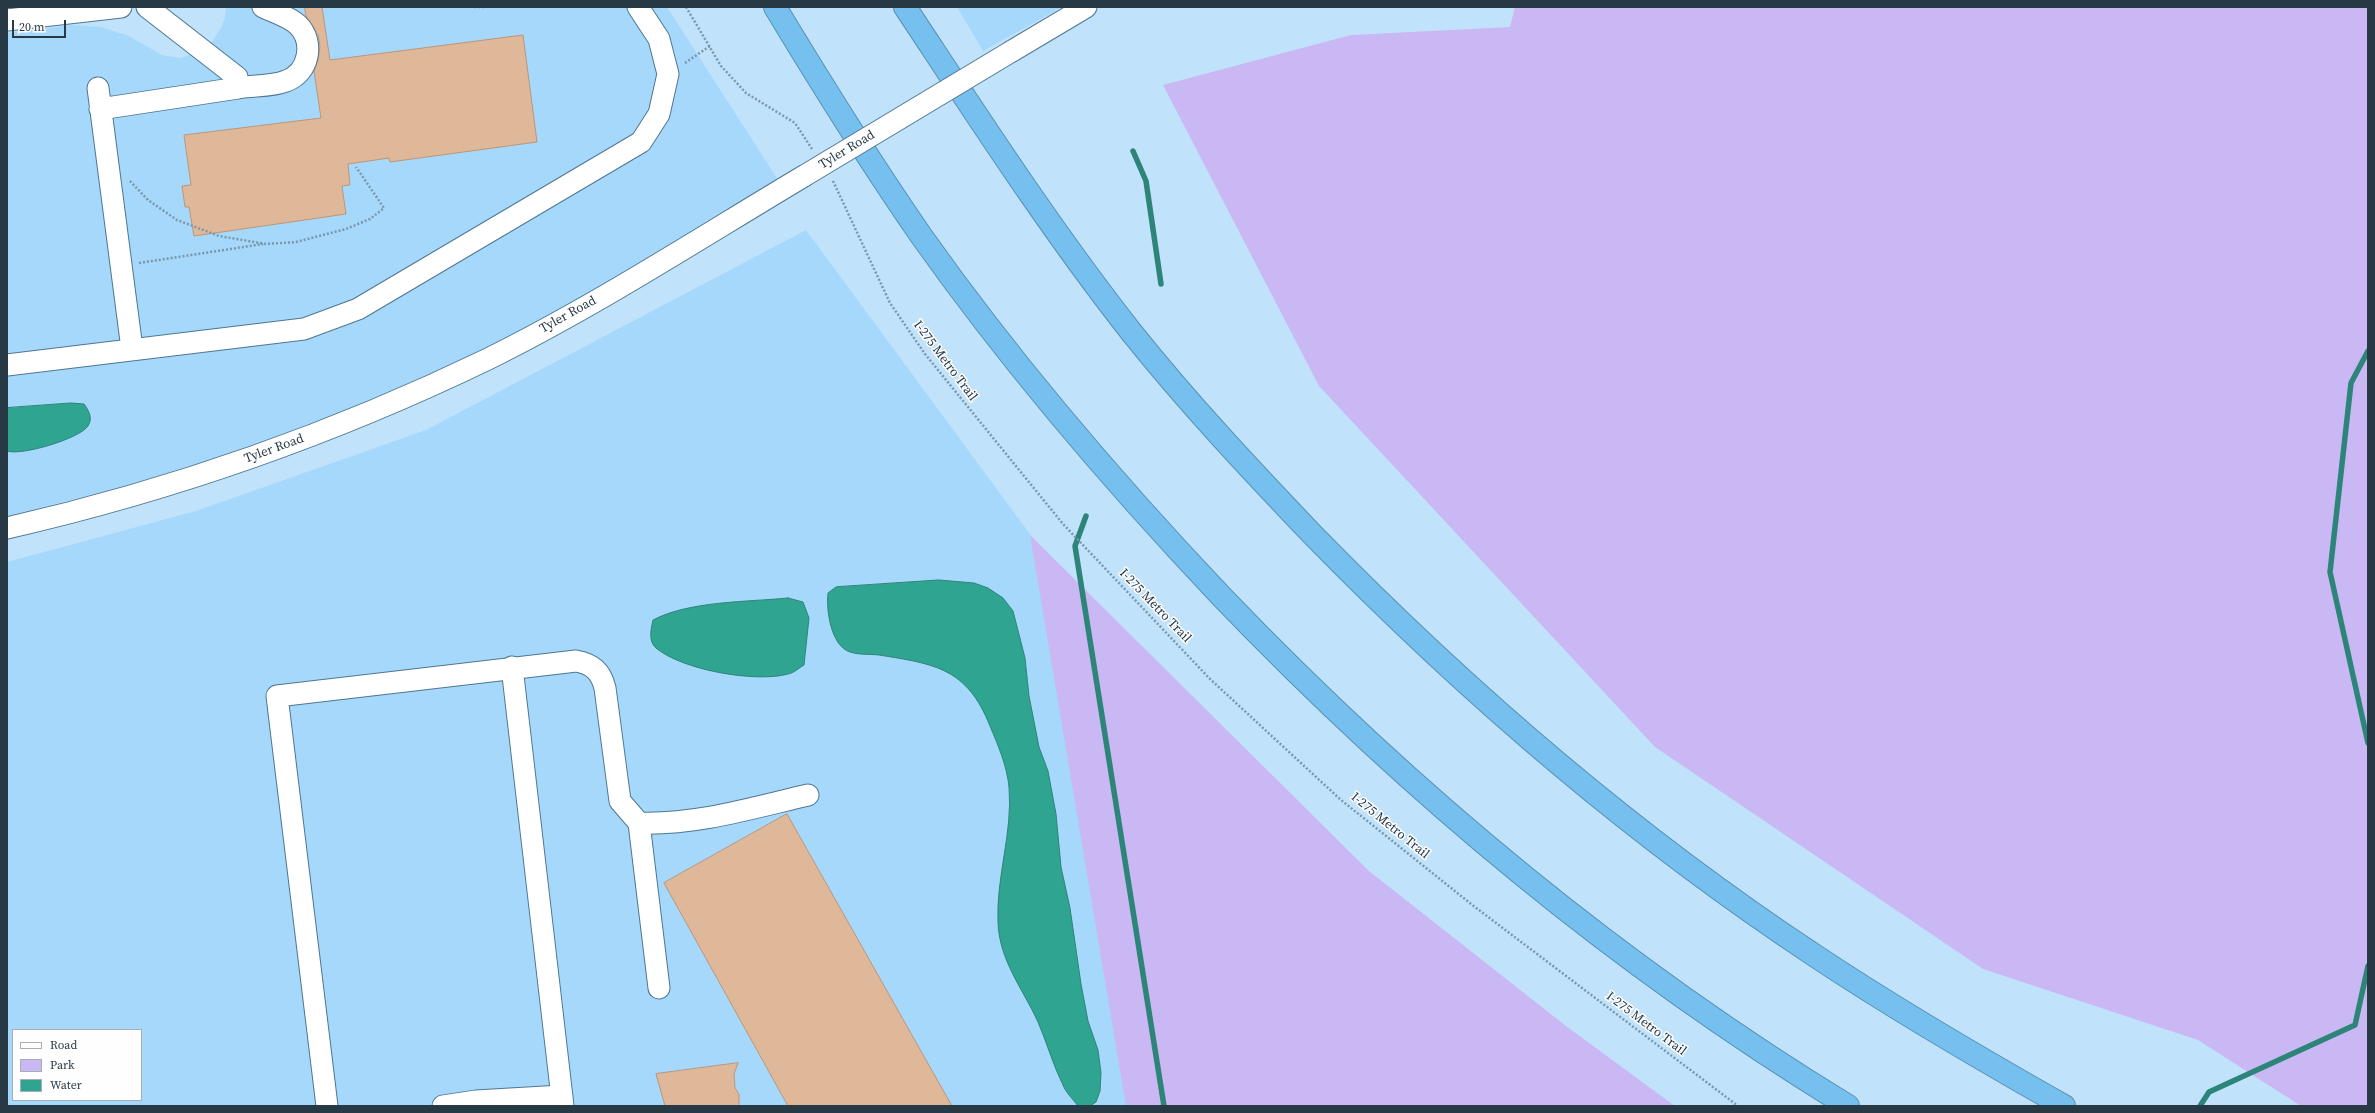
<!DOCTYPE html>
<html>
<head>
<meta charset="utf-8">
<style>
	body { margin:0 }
	#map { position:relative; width:2375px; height:1113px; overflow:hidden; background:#c0e3fb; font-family:"Source Serif 4",serif }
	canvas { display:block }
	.frame { position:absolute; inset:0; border:8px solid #273945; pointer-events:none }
	.legend { position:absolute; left:12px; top:1029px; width:130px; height:72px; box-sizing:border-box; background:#fefefe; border:1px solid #a8afb4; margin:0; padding:5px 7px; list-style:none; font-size:12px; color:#273945 }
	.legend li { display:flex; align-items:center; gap:8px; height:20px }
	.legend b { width:20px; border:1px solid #a8afb4 }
	.scale { position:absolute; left:12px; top:20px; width:54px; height:18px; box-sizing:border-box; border:2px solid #273945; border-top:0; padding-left:5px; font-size:12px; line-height:14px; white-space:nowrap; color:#273945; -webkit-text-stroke:3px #fefefe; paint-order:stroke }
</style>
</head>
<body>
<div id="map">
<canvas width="2375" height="1113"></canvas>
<div class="frame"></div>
<ul class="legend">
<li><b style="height:5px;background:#fff"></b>Road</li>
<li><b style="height:11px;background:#cab8f4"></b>Park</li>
<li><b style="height:11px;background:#2fa591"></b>Water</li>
</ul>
<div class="scale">20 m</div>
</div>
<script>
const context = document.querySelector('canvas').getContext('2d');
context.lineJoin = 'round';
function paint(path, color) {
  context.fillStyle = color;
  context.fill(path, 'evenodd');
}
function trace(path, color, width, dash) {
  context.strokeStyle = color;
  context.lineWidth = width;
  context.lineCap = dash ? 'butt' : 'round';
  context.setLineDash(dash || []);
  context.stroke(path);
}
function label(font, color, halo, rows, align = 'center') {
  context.font = font + ' "Source Serif 4",serif';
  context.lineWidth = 3;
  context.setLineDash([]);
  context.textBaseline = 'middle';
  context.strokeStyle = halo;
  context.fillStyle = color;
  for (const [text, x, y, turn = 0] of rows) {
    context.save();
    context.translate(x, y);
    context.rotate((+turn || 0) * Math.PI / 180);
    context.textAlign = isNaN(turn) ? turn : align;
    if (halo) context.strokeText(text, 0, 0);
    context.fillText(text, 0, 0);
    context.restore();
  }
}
const built = new Path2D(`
	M 226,7 L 667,7 L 778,180 L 569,306 L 484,351 L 391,393 L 208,462 L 133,485 L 7,516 L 7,33 L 73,25 L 101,27 L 129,36 L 162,55 L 180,58 L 203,50 L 211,43 L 221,28 L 225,18 Z
	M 957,7 L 1062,7 L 983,51 Z
	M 806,230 L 1035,541 L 1128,1106 L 7,1106 L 7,562 L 196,511 L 426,430 ZM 13,1030 L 141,1030 L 141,1100 L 13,1100 Z`);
const green = new Path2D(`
	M 1515,7 L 2368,7 L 2368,1106 L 2301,1106 L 2198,1040 L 1983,969 L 1655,747 L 1319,386 L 1163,85 L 1351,35 L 1510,27 Z
	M 1030,535 L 1369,871 L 1566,1026 L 1675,1106 L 1126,1106 Z`);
const water = new Path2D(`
	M 71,403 L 84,404 C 89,411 93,418 88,426 C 79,439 21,456 7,451 L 7,408 Z
	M 939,580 L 974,583 L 988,588 L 1003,598 L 1013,611 L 1025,658 L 1029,696 L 1039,747 L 1048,771 L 1056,814 L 1061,867 L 1070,908 L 1081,984 L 1088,1021 L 1098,1050 L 1101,1073 L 1100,1091 L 1096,1102 L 1090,1106 L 1078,1106 C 1073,1099 1066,1093 1063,1085 C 1053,1065 1047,1043 1038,1022 C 1023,989 999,960 998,922 C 996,877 1013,832 1009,787 C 1007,766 998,745 990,726 C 967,668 935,664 879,655 C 870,654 859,655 850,652 C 831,646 826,610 828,593 L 836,587 Z
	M 788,598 L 803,602 L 809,618 L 804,665 C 799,668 794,673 788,674 C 756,683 682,670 656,648 C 648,641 651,629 653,620 C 689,601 747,602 788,598 Z`);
const stream = new Path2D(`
	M 1133,151 L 1146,181 L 1161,284
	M 2368,351 L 2351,383 L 2330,572 L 2368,743
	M 1086,516 L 1075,546 L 1164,1106
	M 2200,1106 L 2209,1092 L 2355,1025 L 2368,966`);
const building = new Path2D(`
	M 305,7 L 322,7 L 330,60 L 523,35 L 537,142 L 390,162 L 389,158 L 348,164 L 350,185 L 342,186 L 346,214 L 194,236 L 189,207 L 185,207 L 182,186 L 191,185 L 184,135 L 321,118 L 314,71 L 318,60 L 320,46 L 318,35 L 306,16 Z
	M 787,814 L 952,1106 L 788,1106 L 664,883 Z
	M 738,1063 L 734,1074 L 735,1088 L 739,1094 L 739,1106 L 665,1106 L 656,1074 Z`);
const path = new Path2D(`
	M 474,7 L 485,7
	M 686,7 L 721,66 L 746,93 L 795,123 L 812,149
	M 685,63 L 710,46
	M 130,181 L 148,200 L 177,220 L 219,236 L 266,244 L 296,242 L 346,229 L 370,219 L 384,208 L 356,167
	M 833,181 L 890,303 L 925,354 L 1063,524 L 1210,679 L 1341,800 L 1471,904 L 1738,1106
	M 139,263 L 263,244`);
const minor = new Path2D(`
	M 7,20 L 121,7
	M 1012,51 L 1086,7
	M 98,88 L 132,349
	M 238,88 C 253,85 271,87 286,81 C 309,73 315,42 298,25 C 290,17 274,12 263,7
	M 100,109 L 238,88 L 237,77 L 147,7
	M 7,365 L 304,329 L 358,309 L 641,142 L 659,114 L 668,74 L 659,39 L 638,7
	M 7,528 C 173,490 335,433 488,359 C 597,305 700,238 804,176
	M 512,667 L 563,1106
	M 639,823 C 696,825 752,808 808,795
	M 327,1106 L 277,696 L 576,661 C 593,664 601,672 605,688 L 620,801 L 639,823 L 659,988
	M 443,1106 L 476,1101 L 562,1096`);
const highway = new Path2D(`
	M 775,7 C 822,85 870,162 922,237 C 1012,364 1114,483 1221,596 C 1408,791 1617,965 1848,1106
	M 905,7 C 978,117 1050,229 1132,333 C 1188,403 1249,468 1311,533 C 1464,690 1631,834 1814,955 C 1895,1009 1979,1058 2064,1106`);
const minorBridge = new Path2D(`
	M 804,176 L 1012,51`);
const streetNames = [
	["Tyler Road",847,150,-31],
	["Tyler Road",568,315,-29],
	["I-275 Metro Trail",945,361,53],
	["Tyler Road",274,449,-20],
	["I-275 Metro Trail",1155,606,46],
	["I-275 Metro Trail",1390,826,39],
	["I-275 Metro Trail",1646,1024,37]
];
paint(built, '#a5d8fb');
paint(green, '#cab8f4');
paint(water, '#2fa591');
trace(water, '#2d857a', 1);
trace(stream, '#2d857a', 5.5);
paint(building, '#dfb799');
trace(building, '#bd9679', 1);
trace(minor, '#4e7792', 23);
trace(highway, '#5a91b4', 24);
trace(path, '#7b97a9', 2.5, [2, 2]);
trace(minor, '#fff', 21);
trace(highway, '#76c0f0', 22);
trace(minorBridge, '#4e7792', 23, []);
trace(minorBridge, '#fff', 21);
label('13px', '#273945', '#fefefe', streetNames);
</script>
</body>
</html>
